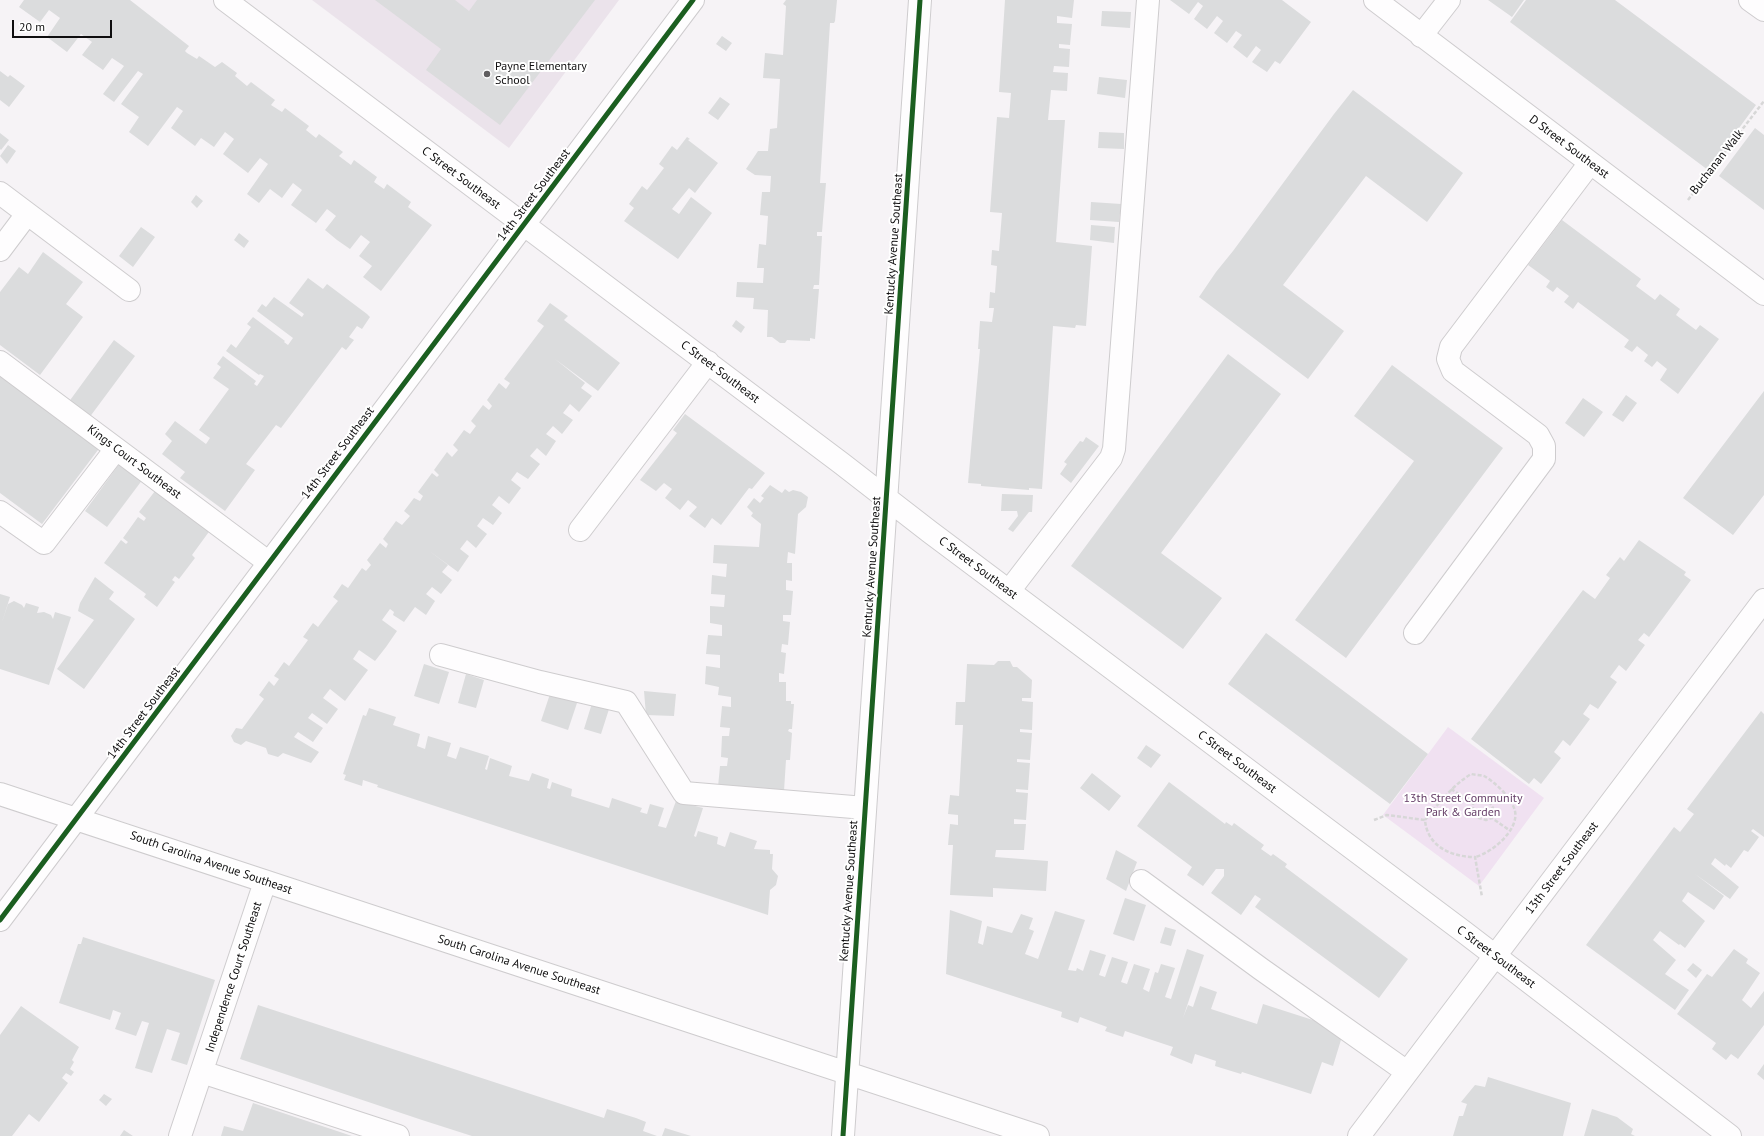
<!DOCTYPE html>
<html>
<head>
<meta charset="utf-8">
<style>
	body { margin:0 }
	#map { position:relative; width:1764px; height:1136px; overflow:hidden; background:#f6f3f6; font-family:"PT Sans",sans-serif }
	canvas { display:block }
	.scale { position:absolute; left:12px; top:20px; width:100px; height:18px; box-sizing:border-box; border:2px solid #0f0e0f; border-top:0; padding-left:5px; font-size:12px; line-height:14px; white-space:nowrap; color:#0f0e0f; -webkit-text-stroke:3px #fff; paint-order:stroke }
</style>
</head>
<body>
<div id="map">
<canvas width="1764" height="1136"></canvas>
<div class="scale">20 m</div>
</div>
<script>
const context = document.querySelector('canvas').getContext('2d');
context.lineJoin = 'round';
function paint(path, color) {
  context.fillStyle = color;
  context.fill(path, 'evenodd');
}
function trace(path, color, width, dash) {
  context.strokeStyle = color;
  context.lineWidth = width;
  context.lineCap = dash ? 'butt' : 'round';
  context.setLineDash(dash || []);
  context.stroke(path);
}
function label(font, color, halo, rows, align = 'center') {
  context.font = font + ' "PT Sans",sans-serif';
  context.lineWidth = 4;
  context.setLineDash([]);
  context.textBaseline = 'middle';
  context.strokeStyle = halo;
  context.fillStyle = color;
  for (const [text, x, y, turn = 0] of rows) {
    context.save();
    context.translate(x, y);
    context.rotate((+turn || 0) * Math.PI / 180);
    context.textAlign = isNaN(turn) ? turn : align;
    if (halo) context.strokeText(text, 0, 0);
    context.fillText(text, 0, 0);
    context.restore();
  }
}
const built = new Path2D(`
	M 312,0 L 619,0 L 509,148 Z`);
const green = new Path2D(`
	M 1448,727 L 1544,798 L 1479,886 L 1383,815 Z`);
const building = new Path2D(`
	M 24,0 L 130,0 L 189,46 L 185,51 L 187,53 L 197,59 L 199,56 L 215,67 L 222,62 L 237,73 L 235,76 L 247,86 L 251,82 L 275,100 L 271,105 L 282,112 L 285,108 L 309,126 L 306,130 L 316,138 L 319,134 L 343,152 L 339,156 L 351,165 L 354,160 L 377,177 L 374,182 L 384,189 L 387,184 L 411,202 L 408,207 L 432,225 L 381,291 L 363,277 L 372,266 L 359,256 L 370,242 L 361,235 L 350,249 L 337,240 L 325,230 L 336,216 L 331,212 L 327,209 L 316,223 L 291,205 L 302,190 L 293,183 L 282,198 L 270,189 L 259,203 L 247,194 L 268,164 L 260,158 L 248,173 L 223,154 L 234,139 L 225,132 L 214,147 L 201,138 L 195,146 L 171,128 L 183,111 L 177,107 L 148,146 L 129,132 L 139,117 L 121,104 L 143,74 L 138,71 L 114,102 L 103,94 L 124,66 L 112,58 L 103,70 L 82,55 L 92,42 L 81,34 L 67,52 L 47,37 L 60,18 L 49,10 L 40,22 L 19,7 Z
	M 375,0 L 455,0 L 469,11 L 477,0 L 595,0 L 500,125 L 426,70 L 441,49 Z
	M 786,0 L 837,0 L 835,21 L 834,23 L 830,23 L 820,183 L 826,183 L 822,232 L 817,232 L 817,236 L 822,236 L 819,285 L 814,285 L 813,289 L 819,289 L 815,339 L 810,338 L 810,341 L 787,340 L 785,343 L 780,343 L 772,337 L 767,337 L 768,310 L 753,309 L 754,298 L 736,297 L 737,282 L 763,283 L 764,268 L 757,268 L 759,244 L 766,245 L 768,216 L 760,215 L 762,192 L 770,192 L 771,176 L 755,175 L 746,169 L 758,151 L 768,151 L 770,129 L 777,128 L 780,79 L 763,78 L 765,53 L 783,55 L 786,6 L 783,4 Z
	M 1005,0 L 1074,0 L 1072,18 L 1057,16 L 1057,23 L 1072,24 L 1070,45 L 1059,44 L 1059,48 L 1070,49 L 1069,67 L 1054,66 L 1053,72 L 1068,73 L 1067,91 L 1051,90 L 1048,120 L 1065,120 L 1056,242 L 1092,246 L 1086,326 L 1076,325 L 1075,328 L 1053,326 L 1042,489 L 1029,488 L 1029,490 L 981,486 L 981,484 L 968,483 L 980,349 L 978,349 L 980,321 L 992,322 L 994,308 L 989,308 L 990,292 L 995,293 L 997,266 L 991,265 L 992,250 L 999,251 L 1002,213 L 990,212 L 997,117 L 1009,118 L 1011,93 L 999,92 Z
	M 1170,0 L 1282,0 L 1311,22 L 1280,64 L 1275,61 L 1267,72 L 1252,62 L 1261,50 L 1256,46 L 1247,58 L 1233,47 L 1242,35 L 1236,31 L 1227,43 L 1214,33 L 1223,21 L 1217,16 L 1207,29 L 1194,19 L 1203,6 L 1198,2 L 1189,14 Z
	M 1488,0 L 1524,0 L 1512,17 Z
	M 1526,0 L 1615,0 L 1756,105 L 1708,170 L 1510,22 Z
	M 1102,11 L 1131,12 L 1130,28 L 1101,26 Z
	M 722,36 L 732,43 L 726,51 L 716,44 Z
	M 0,71 L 8,77 L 10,75 L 25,86 L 9,107 L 0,100 Z
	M 1099,77 L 1127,80 L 1125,98 L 1097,94 Z
	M 1353,90 L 1463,173 L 1427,222 L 1366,176 L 1283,285 L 1344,331 L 1308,379 L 1199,297 L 1216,272 L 1233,251 L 1334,114 Z
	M 720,97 L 730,104 L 718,120 L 708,113 Z
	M 1755,128 L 1764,135 L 1764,210 L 1719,176 Z
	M 1099,132 L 1124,133 L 1124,149 L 1098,148 Z
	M 0,133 L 9,140 L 1,150 L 0,149 Z
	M 687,137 L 690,139 L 688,140 L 718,163 L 695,193 L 689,188 L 672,209 L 679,214 L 691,197 L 712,213 L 678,259 L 624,221 L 634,208 L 629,204 L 642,186 L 647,190 L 664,168 L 659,164 L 672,146 L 677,150 Z
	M 8,145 L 16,151 L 7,164 L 0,156 Z
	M 196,195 L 203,201 L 197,208 L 191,202 Z
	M 1091,202 L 1121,204 L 1119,222 L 1090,220 Z
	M 1562,220 L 1641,279 L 1636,286 L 1655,300 L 1660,294 L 1680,309 L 1676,315 L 1696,330 L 1700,325 L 1719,339 L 1678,394 L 1660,380 L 1667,369 L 1657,361 L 1652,367 L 1644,361 L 1648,355 L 1637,346 L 1632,352 L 1624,347 L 1629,340 L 1578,302 L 1573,309 L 1564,302 L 1569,296 L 1557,287 L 1553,292 L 1546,287 L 1550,281 L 1528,265 Z
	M 1091,225 L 1115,227 L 1114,243 L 1090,240 Z
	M 141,227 L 155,237 L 133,267 L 119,256 Z
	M 239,233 L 249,241 L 244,248 L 234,240 Z
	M 43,252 L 83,282 L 66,304 L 83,317 L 40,375 L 0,345 L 0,292 L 19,267 L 28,274 Z
	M 308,278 L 323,289 L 327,284 L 367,314 L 370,317 L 362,329 L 357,326 L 349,337 L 354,340 L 346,350 L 342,347 L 281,428 L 276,425 L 246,464 L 255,470 L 225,511 L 180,478 L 185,472 L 162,454 L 172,441 L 165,434 L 175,421 L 206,444 L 210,438 L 199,430 L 229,389 L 213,378 L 221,367 L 217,364 L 223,356 L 256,381 L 254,384 L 257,386 L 264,376 L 260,374 L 259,375 L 226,351 L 231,344 L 236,348 L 251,327 L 247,324 L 253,317 L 285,341 L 284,342 L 288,345 L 293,338 L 257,311 L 262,304 L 266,307 L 274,297 L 302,317 L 304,314 L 289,303 Z
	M 550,303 L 568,316 L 564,320 L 620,363 L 598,391 L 555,359 L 585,383 L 581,388 L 592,396 L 579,412 L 570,404 L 563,413 L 573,420 L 562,434 L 553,426 L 546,434 L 556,441 L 546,456 L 537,448 L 530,456 L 540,464 L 528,479 L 517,472 L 511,480 L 521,488 L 509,504 L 499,496 L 492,505 L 502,513 L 493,525 L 483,518 L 477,526 L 487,534 L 476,548 L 467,540 L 460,549 L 469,556 L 458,572 L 428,550 L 448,565 L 442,572 L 452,580 L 441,594 L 432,587 L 426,594 L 435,601 L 426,615 L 415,607 L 404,622 L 393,615 L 394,612 L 390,609 L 382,620 L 397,631 L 386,647 L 375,661 L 359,650 L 353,659 L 368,670 L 345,701 L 330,689 L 323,698 L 338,709 L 327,724 L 312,713 L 308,718 L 323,728 L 313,742 L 298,732 L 294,737 L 319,752 L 311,763 L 283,753 L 278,757 L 268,754 L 266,748 L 246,741 L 241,745 L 234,742 L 231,736 L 236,728 L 242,729 L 264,699 L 259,695 L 269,681 L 274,686 L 279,679 L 274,676 L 284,662 L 289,666 L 308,640 L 303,637 L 313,623 L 318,627 L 333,607 L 338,601 L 333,597 L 342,584 L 348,588 L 362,568 L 366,571 L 371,565 L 367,560 L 380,543 L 386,548 L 388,544 L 383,539 L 396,521 L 402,525 L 410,516 L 404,511 L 414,498 L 420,501 L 423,496 L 418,492 L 432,473 L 437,477 L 439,475 L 434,470 L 447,452 L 452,457 L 458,450 L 453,445 L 464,430 L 470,434 L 476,426 L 471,421 L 483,405 L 489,410 L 492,406 L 487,400 L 499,383 L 506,389 L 510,383 L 504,379 L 544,326 L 537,321 Z
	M 736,320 L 745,327 L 741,333 L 732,326 Z
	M 114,340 L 135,356 L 89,418 L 68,403 Z
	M 1228,354 L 1281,394 L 1161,553 L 1222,598 L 1183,649 L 1071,566 Z
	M 1392,365 L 1503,448 L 1346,658 L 1295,620 L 1414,461 L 1354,416 Z
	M 0,369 L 101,446 L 42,524 L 0,493 Z
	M 1764,391 L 1764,495 L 1733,535 L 1683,498 Z
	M 1626,395 L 1637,403 L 1623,422 L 1612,415 Z
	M 1583,398 L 1603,412 L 1584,437 L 1565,423 Z
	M 685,414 L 765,473 L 752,489 L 749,488 L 721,525 L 712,518 L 705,528 L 689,516 L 697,507 L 688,500 L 680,510 L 665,498 L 672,489 L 664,483 L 656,491 L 640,480 L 677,433 L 673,430 Z
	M 1086,437 L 1099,446 L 1071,483 L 1060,474 L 1067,464 L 1064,462 L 1080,441 L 1083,442 Z
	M 120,463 L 143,479 L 107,527 L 85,511 Z
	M 770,485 L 782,493 L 785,489 L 789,492 L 793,490 L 801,492 L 808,497 L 806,507 L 798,514 L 795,554 L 788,552 L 787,563 L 792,563 L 792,581 L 786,580 L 786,590 L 793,591 L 791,615 L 783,615 L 783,621 L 790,622 L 788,645 L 782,644 L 781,652 L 786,653 L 784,674 L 779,673 L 779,682 L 786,682 L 786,701 L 791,701 L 791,704 L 794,704 L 792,729 L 789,729 L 788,731 L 792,733 L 790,760 L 786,760 L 784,791 L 718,787 L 720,766 L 727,766 L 728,758 L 721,757 L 722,736 L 729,736 L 730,728 L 720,727 L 722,706 L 731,707 L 731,697 L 718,695 L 719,687 L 705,684 L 706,666 L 720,668 L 720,655 L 706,654 L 708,635 L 722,636 L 722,625 L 710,623 L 710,606 L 724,607 L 725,595 L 711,594 L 712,575 L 726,577 L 727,564 L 713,563 L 714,545 L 759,547 L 761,524 L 751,516 L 753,513 L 747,507 L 754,498 L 760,503 L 764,498 L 761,496 Z
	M 155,491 L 211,529 L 192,555 L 195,558 L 179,579 L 175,576 L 172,580 L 175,582 L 157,607 L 144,597 L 146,594 L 104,563 L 121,540 L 126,544 L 128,542 L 123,538 L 138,517 L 144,521 L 146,518 L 139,512 Z
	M 1002,494 L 1033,495 L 1032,512 L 1029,512 L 1013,532 L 1008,529 L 1018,516 L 1017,511 L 1001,511 Z
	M 1639,540 L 1686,572 L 1684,575 L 1691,580 L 1649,637 L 1644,633 L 1638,640 L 1645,645 L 1626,671 L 1619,665 L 1610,677 L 1617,682 L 1598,709 L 1590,704 L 1583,714 L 1590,719 L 1570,746 L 1563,740 L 1554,752 L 1561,758 L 1541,784 L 1534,778 L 1529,784 L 1471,739 L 1583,590 L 1595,599 L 1610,578 L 1606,575 L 1620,557 L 1624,561 Z
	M 95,577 L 114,592 L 109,599 L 135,619 L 84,689 L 57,669 L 94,620 L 78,611 L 80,603 Z
	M 0,594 L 10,597 L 2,622 L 8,604 L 14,601 L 22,605 L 24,608 L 26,603 L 39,607 L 37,613 L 44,612 L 51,615 L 53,619 L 55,612 L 71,617 L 49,685 L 0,669 Z
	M 1266,633 L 1428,754 L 1390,804 L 1228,684 Z
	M 998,661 L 1010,661 L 1013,667 L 1017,667 L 1032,680 L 1031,698 L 1022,698 L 1022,701 L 1033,702 L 1032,730 L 1020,729 L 1020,732 L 1032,733 L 1030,760 L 1017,759 L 1017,762 L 1030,763 L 1028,790 L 1016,789 L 1016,792 L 1028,793 L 1026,820 L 1014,819 L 1014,824 L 1026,824 L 1024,850 L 996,850 L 995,857 L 1048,861 L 1046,891 L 993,888 L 993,897 L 950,895 L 953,845 L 948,845 L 950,824 L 958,825 L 958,815 L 948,814 L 950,795 L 959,796 L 963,725 L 955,725 L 956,702 L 965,702 L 967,664 L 994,665 Z
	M 424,664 L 449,672 L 439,704 L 414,696 Z
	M 466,674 L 484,680 L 476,708 L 458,703 Z
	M 551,691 L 578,700 L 568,730 L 541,721 Z
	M 644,691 L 676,694 L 674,716 L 646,715 Z
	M 593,700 L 610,706 L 601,734 L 584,729 Z
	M 369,708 L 396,717 L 393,725 L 420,734 L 417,746 L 425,749 L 428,736 L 451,743 L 447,756 L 456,759 L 460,747 L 489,756 L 485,769 L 487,770 L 490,758 L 512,766 L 509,776 L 529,781 L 532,773 L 549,779 L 547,788 L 550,789 L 552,782 L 572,789 L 571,796 L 609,808 L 612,798 L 642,808 L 640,812 L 647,814 L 650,804 L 664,808 L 658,826 L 666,828 L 676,801 L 703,808 L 694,836 L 696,837 L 698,831 L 718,837 L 717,844 L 725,847 L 730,832 L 757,841 L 754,849 L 770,850 L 770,854 L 773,854 L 772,869 L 778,876 L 776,885 L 770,890 L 768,915 L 377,787 L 378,785 L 363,780 L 362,786 L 344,780 L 346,775 L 343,774 L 363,715 L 366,716 Z
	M 1761,711 L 1764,714 L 1764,837 L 1753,829 L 1751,831 L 1759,837 L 1748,852 L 1744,850 L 1731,868 L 1726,864 L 1725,866 L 1715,858 L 1711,864 L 1739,887 L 1730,899 L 1695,874 L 1724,896 L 1714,910 L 1688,892 L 1682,901 L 1705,921 L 1685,948 L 1680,944 L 1679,945 L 1660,931 L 1653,940 L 1676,960 L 1665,974 L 1689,990 L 1675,1010 L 1586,945 L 1674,827 L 1680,832 L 1694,814 L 1687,809 Z
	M 1146,745 L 1161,755 L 1151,768 L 1137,758 Z
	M 1092,773 L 1121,796 L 1109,811 L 1080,788 Z
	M 1169,782 L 1225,824 L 1226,822 L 1232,826 L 1234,823 L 1264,845 L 1261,849 L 1271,856 L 1273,854 L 1287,864 L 1285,867 L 1408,959 L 1379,998 L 1255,907 L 1261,899 L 1255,895 L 1241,915 L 1211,893 L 1224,876 L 1224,869 L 1216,869 L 1203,886 L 1187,875 L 1192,867 L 1137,826 Z
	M 1116,850 L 1137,862 L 1126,891 L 1106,879 Z
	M 1125,898 L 1146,905 L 1134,941 L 1113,934 Z
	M 950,910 L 982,921 L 978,943 L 983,945 L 987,926 L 1012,933 L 1021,914 L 1033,918 L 1029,929 L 1034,931 L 1025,954 L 1038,959 L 1055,911 L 1085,920 L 1068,970 L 1076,971 L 1077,968 L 1083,971 L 1090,950 L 1106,955 L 1099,975 L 1105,977 L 1112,957 L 1128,962 L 1121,982 L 1127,984 L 1134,964 L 1150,969 L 1143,989 L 1149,992 L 1155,972 L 1158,973 L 1161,964 L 1175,968 L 1165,997 L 1171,999 L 1187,949 L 1204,955 L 1183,1018 L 1188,1005 L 1193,1007 L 1200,986 L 1217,992 L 1211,1009 L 1257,1024 L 1263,1004 L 1344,1030 L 1333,1066 L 1322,1062 L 1311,1094 L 1242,1072 L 1241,1074 L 1215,1066 L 1216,1061 L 1195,1054 L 1192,1064 L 1170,1055 L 1173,1047 L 1125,1031 L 1123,1037 L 1105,1031 L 1107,1027 L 1080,1017 L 1078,1023 L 1061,1017 L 1062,1012 L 946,974 Z
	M 1165,927 L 1176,930 L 1171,946 L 1160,943 Z
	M 83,937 L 215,980 L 187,1065 L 171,1060 L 180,1033 L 167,1029 L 152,1073 L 135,1068 L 149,1023 L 142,1021 L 136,1036 L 115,1029 L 121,1013 L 113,1010 L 110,1020 L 59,1003 L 78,944 L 81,944 Z
	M 1734,949 L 1748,959 L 1746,963 L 1760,973 L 1742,1000 L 1751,1008 L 1764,991 L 1764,1025 L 1738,1059 L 1731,1054 L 1726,1060 L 1712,1049 L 1716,1043 L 1677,1014 L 1707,974 L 1712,977 Z
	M 1693,963 L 1702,970 L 1696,978 L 1687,970 Z
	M 258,1005 L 604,1118 L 607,1109 L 636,1118 L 646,1122 L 643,1131 L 657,1136 L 472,1136 L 422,1120 L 240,1059 Z
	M 21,1006 L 79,1047 L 72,1060 L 74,1062 L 70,1069 L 74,1072 L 71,1076 L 66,1073 L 62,1078 L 68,1083 L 39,1122 L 29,1114 L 12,1136 L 0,1136 L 0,1035 Z
	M 1764,1064 L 1764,1080 L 1757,1074 Z
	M 1488,1077 L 1571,1103 L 1563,1136 L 1453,1136 L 1459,1116 L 1463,1116 L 1467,1104 L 1461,1102 L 1475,1085 L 1485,1087 Z
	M 104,1094 L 112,1099 L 106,1106 L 99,1100 Z
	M 253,1103 L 352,1136 L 221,1136 L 224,1126 L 243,1131 Z
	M 1592,1109 L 1617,1117 L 1633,1129 L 1631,1134 L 1635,1136 L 1584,1136 Z
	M 665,1128 L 691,1136 L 662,1136 Z
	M 124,1130 L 133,1136 L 120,1136 Z`);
const path = new Path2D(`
	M 1688,200 L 1764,101
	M 1451,789 L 1473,803 L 1473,810 L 1479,818 L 1486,820 L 1492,818 L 1509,830
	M 1473,803 L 1479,798 L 1490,803 L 1493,808 L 1492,818
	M 1374,820 L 1387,815 L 1425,820 C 1427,846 1451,857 1475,857 L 1482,897
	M 1425,820 C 1439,803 1452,786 1471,774 C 1475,775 1480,775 1484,776 C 1495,782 1512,798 1515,811 C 1519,830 1492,853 1475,857`);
const minor = new Path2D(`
	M 225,0 L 841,463 L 930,532 L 1464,932 L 1730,1136
	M 1375,0 L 1764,294
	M 1750,0 L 1764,10
	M 1421,36 L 1449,0
	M 0,193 L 129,290
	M 0,250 L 27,214
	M 0,362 L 268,562
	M 0,512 L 44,543 L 116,449
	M 580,530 L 708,362
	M 1009,591 L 1111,458 L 1114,449 L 1148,0
	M 1415,633 L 1544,459 L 1544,446 L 1538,435 L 1453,371 L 1448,359 L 1451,347 L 1590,163
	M 441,655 L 540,682 L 626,702 L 684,793 L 865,808
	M 0,794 L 1038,1136
	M 1141,881 L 1261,969 L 1407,1072
	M 0,920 L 693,0
	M 202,1072 L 398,1136
	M 180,1136 L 265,882
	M 843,1136 L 920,0
	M 1359,1136 L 1764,600`);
const cycleway = new Path2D(`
	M 0,920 L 693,0
	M 843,1136 L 920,0`);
const markers = [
	[487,74,4,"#605e60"]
];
const poiNames = [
	["Payne Elementary",495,67],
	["School",495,81]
];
const streetNames = [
	["D Street Southeast",1569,147,37],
	["Buchanan Walk",1717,162,-52],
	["C Street Southeast",461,178,37],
	["14th Street Southeast",534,195,-53],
	["Kentucky Avenue Southeast",894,244,-86],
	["C Street Southeast",720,372,37],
	["14th Street Southeast",338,453,-53],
	["Kings Court Southeast",134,462,37],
	["Kentucky Avenue Southeast",872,567,-86],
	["C Street Southeast",978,568,37],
	["14th Street Southeast",144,713,-53],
	["C Street Southeast",1237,762,37],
	["South Carolina Avenue Southeast",211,863,19],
	["13th Street Southeast",1562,868,-53],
	["Kentucky Avenue Southeast",849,891,-86],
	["C Street Southeast",1496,957,37],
	["South Carolina Avenue Southeast",519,965,18],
	["Independence Court Southeast",234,977,-72]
];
const parkNames = [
	["13th Street Community",1463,799],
	["Park & Garden",1463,813]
];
paint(built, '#ebe3eb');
paint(green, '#f0e1f1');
paint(building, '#dbdcdd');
trace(minor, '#ceccce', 24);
trace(path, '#d7d7d7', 2.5, [4, 2]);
trace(minor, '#fefdfe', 22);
trace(cycleway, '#1b5e20', 5);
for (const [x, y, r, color] of markers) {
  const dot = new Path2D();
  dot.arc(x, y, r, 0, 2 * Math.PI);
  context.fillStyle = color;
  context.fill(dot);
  trace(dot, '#fff', 1.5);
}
label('12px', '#0f0e0f', '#fff', poiNames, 'left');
label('12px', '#0f0e0f', '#fff', streetNames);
label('12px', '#653e67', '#fff', parkNames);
</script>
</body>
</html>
